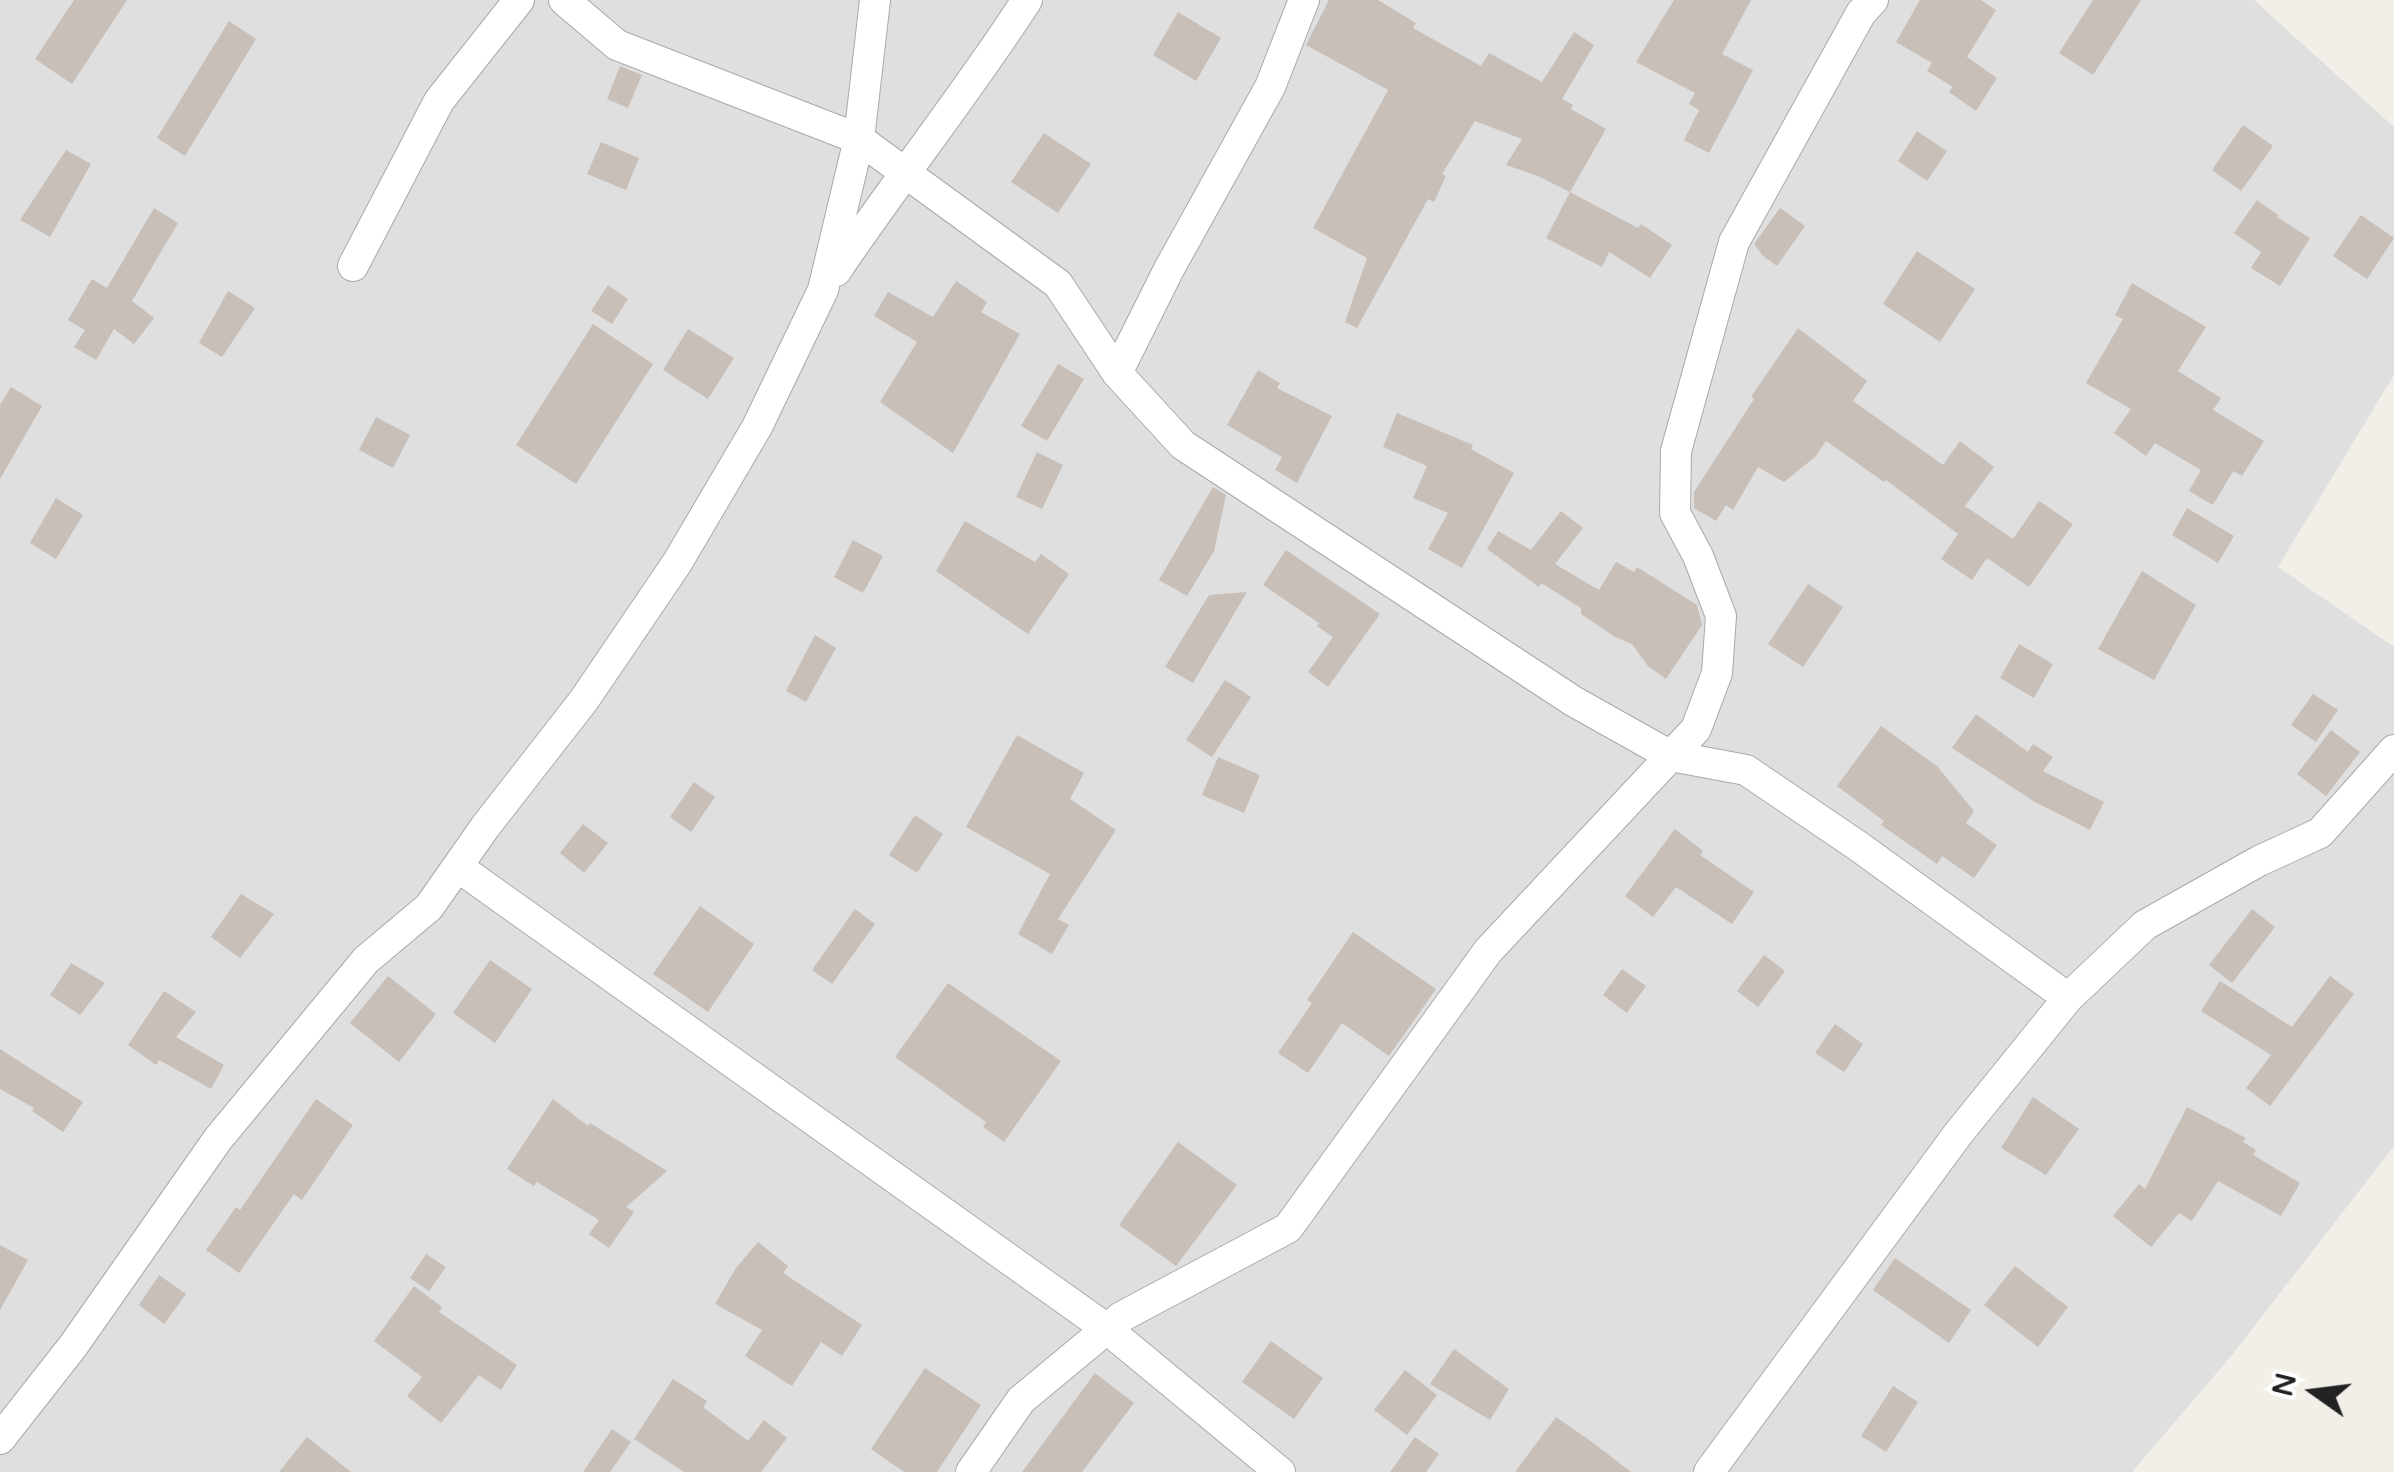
<!DOCTYPE html>
<html>
<head>
<meta charset="utf-8">
<style>
	body { margin:0 }
	#map { position:relative; width:2394px; height:1472px; overflow:hidden; background:#f2efe9; font-family:"Varela Round",sans-serif }
	canvas { display:block }
	.north { position:absolute; left:2264px; top:1342px; width:100px; height:100px; -webkit-text-stroke:8px #fff; paint-order:stroke; rotate:284deg; font-size:28px; font-weight:700; line-height:40px; text-align:center; color:#222 }
	.north::after { content:''; display:block; margin:auto; width:35px; height:45px; background:#222; clip-path:polygon(50% 0,100% 100%,50% 72%,0 100%) }
</style>
</head>
<body>
<div id="map">
<canvas width="2394" height="1472"></canvas>
<div class="north">N</div>
</div>
<script>
const context = document.querySelector('canvas').getContext('2d');
context.lineJoin = 'round';
function paint(path, color) {
  context.fillStyle = color;
  context.fill(path, 'evenodd');
}
function trace(path, color, width, dash) {
  context.strokeStyle = color;
  context.lineWidth = width;
  context.lineCap = dash ? 'butt' : 'round';
  context.setLineDash(dash || []);
  context.stroke(path);
}
const residential = new Path2D(`
	M 0,0 L 2254,0 L 2394,127 L 2394,375 L 2278,567 L 2394,647 L 2394,1146 L 2232,1355 L 2132,1472 L 0,1472 Z`);
const building = new Path2D(`
	M 74,0 L 127,0 L 72,84 L 35,59 Z
	M 1329,0 L 1378,0 L 1416,23 L 1413,28 L 1481,66 L 1489,53 L 1542,82 L 1574,32 L 1594,45 L 1562,99 L 1573,105 L 1571,109 L 1606,129 L 1570,192 L 1538,176 L 1506,165 L 1522,139 L 1475,121 L 1442,174 L 1446,176 L 1434,202 L 1428,199 L 1357,328 L 1345,322 L 1367,258 L 1313,228 L 1388,90 L 1306,45 Z
	M 1674,0 L 1751,0 L 1722,54 L 1753,70 L 1709,153 L 1684,140 L 1699,110 L 1689,104 L 1695,93 L 1636,62 Z
	M 1920,0 L 1981,0 L 1996,10 L 1967,57 L 1997,78 L 1976,111 L 1949,92 L 1953,87 L 1927,71 L 1932,63 L 1896,42 Z
	M 2093,0 L 2141,0 L 2093,75 L 2059,53 Z
	M 1178,12 L 1221,38 L 1196,81 L 1153,55 Z
	M 229,21 L 256,39 L 185,156 L 157,138 Z
	M 620,66 L 642,75 L 628,108 L 607,99 Z
	M 2243,125 L 2273,146 L 2241,191 L 2212,170 Z
	M 1917,131 L 1947,151 L 1927,181 L 1898,161 Z
	M 1044,133 L 1091,164 L 1058,213 L 1011,182 Z
	M 601,142 L 639,158 L 626,190 L 587,174 Z
	M 66,150 L 91,164 L 50,237 L 20,220 Z
	M 1570,192 L 1638,228 L 1641,224 L 1672,245 L 1650,278 L 1609,252 L 1602,267 L 1546,238 Z
	M 2257,200 L 2278,215 L 2277,217 L 2310,238 L 2280,286 L 2251,268 L 2261,252 L 2234,233 Z
	M 154,208 L 178,223 L 132,301 L 154,318 L 134,344 L 114,329 L 96,360 L 74,347 L 85,330 L 68,320 L 92,279 L 107,288 Z
	M 1780,208 L 1805,226 L 1777,266 L 1763,256 L 1754,244 Z
	M 2361,215 L 2394,238 L 2367,279 L 2333,256 Z
	M 1917,251 L 1975,289 L 1940,342 L 1883,304 Z
	M 956,281 L 987,302 L 981,312 L 1020,334 L 953,453 L 880,402 L 917,342 L 874,316 L 888,292 L 933,317 Z
	M 2132,283 L 2206,327 L 2178,371 L 2221,398 L 2213,410 L 2264,441 L 2242,476 L 2233,471 L 2213,505 L 2189,491 L 2201,470 L 2155,443 L 2146,456 L 2114,433 L 2131,409 L 2086,383 L 2123,319 L 2115,315 Z
	M 608,285 L 628,299 L 612,324 L 591,311 Z
	M 228,291 L 255,308 L 222,357 L 199,343 Z
	M 593,324 L 653,364 L 576,484 L 516,445 Z
	M 1798,328 L 1867,381 L 1853,401 L 1943,465 L 1960,441 L 1994,467 L 1965,506 L 2013,539 L 2039,501 L 2073,524 L 2029,587 L 1987,558 L 1972,580 L 1941,559 L 1958,534 L 1886,480 L 1884,482 L 1826,441 L 1815,457 L 1784,482 L 1758,467 L 1733,510 L 1726,505 L 1716,521 L 1694,508 L 1694,492 L 1754,399 L 1751,397 Z
	M 688,329 L 734,358 L 708,399 L 663,370 Z
	M 1058,364 L 1084,379 L 1047,441 L 1021,426 Z
	M 1258,370 L 1280,383 L 1277,388 L 1332,416 L 1297,483 L 1275,470 L 1282,457 L 1227,425 Z
	M 11,387 L 42,406 L 0,479 L 0,405 Z
	M 1397,413 L 1473,445 L 1471,449 L 1514,473 L 1462,568 L 1428,549 L 1448,513 L 1413,498 L 1427,466 L 1383,447 Z
	M 376,417 L 410,435 L 393,468 L 359,450 Z
	M 1037,452 L 1063,465 L 1042,509 L 1016,497 Z
	M 1213,487 L 1226,495 L 1214,551 L 1187,596 L 1159,580 Z
	M 56,498 L 83,515 L 56,559 L 30,543 Z
	M 2187,508 L 2234,536 L 2218,563 L 2172,535 Z
	M 1561,511 L 1583,528 L 1555,564 L 1599,590 L 1616,562 L 1634,572 L 1637,567 L 1697,605 L 1702,625 L 1666,679 L 1648,666 L 1632,644 L 1615,637 L 1581,614 L 1581,608 L 1541,583 L 1539,587 L 1487,549 L 1498,531 L 1531,550 Z
	M 965,521 L 1035,562 L 1041,554 L 1069,574 L 1028,634 L 936,571 Z
	M 853,540 L 883,556 L 863,593 L 834,577 Z
	M 1286,550 L 1380,614 L 1328,687 L 1308,672 L 1333,637 L 1317,626 L 1319,623 L 1263,585 Z
	M 2142,571 L 2196,605 L 2154,680 L 2098,649 Z
	M 1808,584 L 1843,607 L 1803,667 L 1768,644 Z
	M 1247,592 L 1193,683 L 1165,667 L 1209,595 Z
	M 815,635 L 836,648 L 806,702 L 786,691 Z
	M 2019,644 L 2053,664 L 2034,698 L 2000,678 Z
	M 1225,680 L 1251,697 L 1212,757 L 1186,740 Z
	M 2313,694 L 2338,710 L 2316,742 L 2291,725 Z
	M 1976,714 L 2028,752 L 2033,744 L 2053,757 L 2043,771 L 2104,802 L 2090,830 L 2035,802 L 1952,748 Z
	M 1881,726 L 1937,766 L 1974,811 L 1966,823 L 1997,845 L 1974,878 L 1942,856 L 1937,864 L 1881,825 L 1884,821 L 1837,786 Z
	M 2331,730 L 2360,752 L 2326,796 L 2297,774 Z
	M 1017,735 L 1084,773 L 1070,799 L 1116,830 L 1058,919 L 1069,925 L 1052,954 L 1018,934 L 1050,874 L 966,827 Z
	M 1218,757 L 1260,775 L 1244,813 L 1202,795 Z
	M 694,782 L 715,797 L 691,832 L 670,817 Z
	M 915,815 L 943,834 L 917,873 L 889,855 Z
	M 583,824 L 608,843 L 584,873 L 560,853 Z
	M 1675,829 L 1703,851 L 1700,855 L 1754,892 L 1732,924 L 1676,887 L 1653,917 L 1625,896 Z
	M 241,894 L 274,914 L 240,958 L 211,937 Z
	M 700,906 L 754,944 L 708,1012 L 653,974 Z
	M 855,909 L 875,924 L 832,984 L 812,970 Z
	M 2252,909 L 2275,927 L 2232,983 L 2209,965 Z
	M 1353,932 L 1436,989 L 1389,1056 L 1342,1023 L 1308,1073 L 1278,1053 L 1312,1003 L 1307,1000 Z
	M 1764,955 L 1785,971 L 1758,1007 L 1737,991 Z
	M 490,960 L 532,989 L 495,1043 L 453,1013 Z
	M 71,963 L 105,983 L 80,1015 L 50,995 Z
	M 1622,969 L 1646,986 L 1627,1013 L 1603,995 Z
	M 388,976 L 436,1014 L 399,1062 L 350,1023 Z
	M 2330,976 L 2354,994 L 2270,1106 L 2246,1088 L 2271,1055 L 2201,1011 L 2220,981 L 2292,1027 Z
	M 948,983 L 1061,1061 L 1004,1142 L 983,1127 L 986,1122 L 895,1057 Z
	M 164,991 L 196,1012 L 176,1037 L 224,1065 L 211,1089 L 159,1060 L 156,1065 L 128,1045 Z
	M 1835,1024 L 1863,1044 L 1844,1072 L 1815,1053 Z
	M 0,1049 L 83,1102 L 63,1132 L 32,1111 L 34,1108 L 0,1089 Z
	M 2033,1097 L 2079,1129 L 2046,1175 L 2001,1148 Z
	M 316,1099 L 353,1125 L 302,1200 L 294,1194 L 239,1273 L 206,1250 L 236,1207 L 240,1210 Z
	M 553,1099 L 588,1126 L 590,1123 L 667,1171 L 626,1207 L 634,1212 L 609,1248 L 589,1234 L 599,1220 L 537,1182 L 534,1186 L 507,1169 Z
	M 2187,1107 L 2246,1138 L 2243,1142 L 2256,1150 L 2253,1155 L 2300,1183 L 2281,1216 L 2218,1181 L 2192,1221 L 2179,1213 L 2151,1247 L 2113,1216 L 2139,1184 L 2145,1189 Z
	M 1178,1142 L 1237,1185 L 1176,1266 L 1119,1225 Z
	M 758,1242 L 788,1266 L 783,1273 L 862,1325 L 842,1356 L 821,1342 L 792,1386 L 745,1356 L 762,1330 L 715,1304 L 736,1268 Z
	M 0,1245 L 28,1260 L 0,1310 Z
	M 426,1254 L 446,1267 L 429,1291 L 410,1278 Z
	M 1895,1258 L 1971,1310 L 1949,1343 L 1873,1290 Z
	M 2015,1266 L 2068,1307 L 2038,1347 L 1984,1305 Z
	M 159,1275 L 186,1294 L 164,1324 L 139,1305 Z
	M 414,1286 L 442,1307 L 439,1312 L 517,1365 L 501,1390 L 479,1375 L 441,1423 L 407,1396 L 422,1377 L 374,1341 Z
	M 1271,1341 L 1323,1378 L 1294,1419 L 1242,1382 Z
	M 1454,1349 L 1509,1389 L 1490,1420 L 1430,1384 Z
	M 925,1368 L 981,1405 L 937,1472 L 904,1472 L 871,1449 Z
	M 1405,1370 L 1437,1395 L 1407,1435 L 1374,1410 Z
	M 1095,1373 L 1134,1403 L 1082,1472 L 1022,1472 Z
	M 673,1379 L 707,1401 L 703,1407 L 748,1441 L 764,1420 L 787,1438 L 761,1472 L 684,1472 L 634,1439 Z
	M 1893,1386 L 1918,1402 L 1886,1452 L 1861,1436 Z
	M 1556,1417 L 1592,1442 L 1631,1472 L 1515,1472 Z
	M 612,1429 L 631,1442 L 610,1472 L 583,1472 Z
	M 307,1437 L 351,1472 L 279,1472 Z
	M 1415,1437 L 1439,1454 L 1426,1472 L 1390,1472 Z`);
const street = new Path2D(`
	M 564,0 L 617,45 L 859,139 L 1058,284 L 1117,373 L 1183,445 L 1573,701 L 1671,756 L 1746,770 L 1858,846 L 2068,998
	M 353,266 L 439,101 L 519,0
	M 836,271 C 898,179 967,93 1027,0
	M 1117,373 L 1169,269 L 1270,87 L 1304,0
	M 458,867 L 1107,1329 L 1280,1472
	M 0,1439 L 73,1346 L 218,1139 L 366,960 L 429,907 L 485,827 L 584,700 L 677,563 L 757,427 L 823,290 L 859,139 L 875,0
	M 971,1472 L 1021,1400 L 1121,1317 L 1288,1228 L 1488,951 L 1696,729 L 1717,673 L 1721,616 L 1698,556 L 1675,513 L 1676,451 L 1734,242 L 1861,13 L 1873,0
	M 1709,1472 L 1958,1134 L 2068,998 L 2145,925 L 2259,861 L 2320,833 L 2394,750`);
paint(residential, '#e0dfdf');
paint(building, '#c7bfb8');
trace(street, '#a9a9a9', 32);
trace(street, '#fff', 30);
</script>
</body>
</html>
